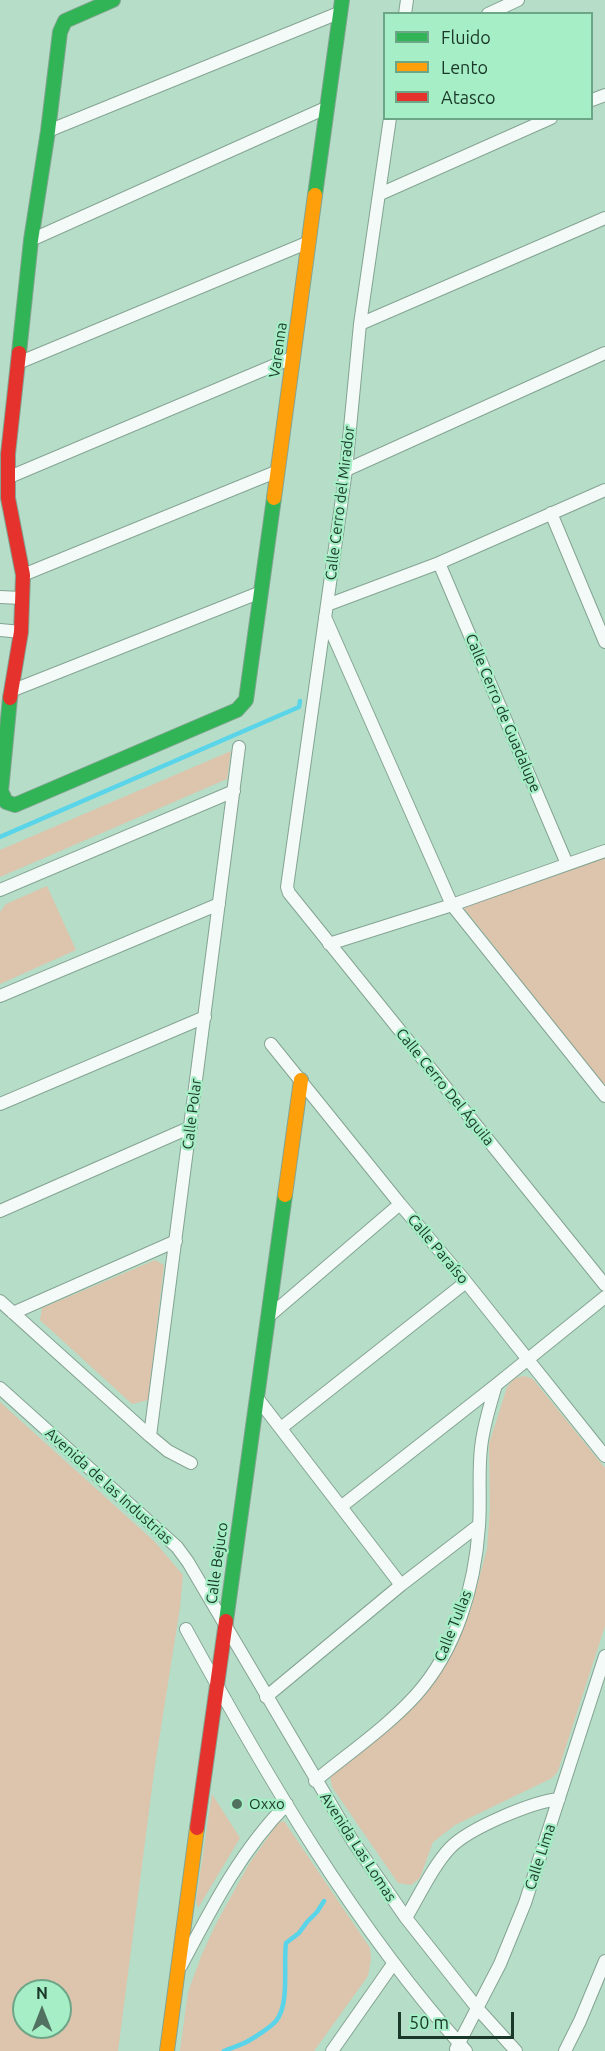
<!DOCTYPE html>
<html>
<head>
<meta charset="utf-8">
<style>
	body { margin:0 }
	#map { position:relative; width:605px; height:2051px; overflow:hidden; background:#b6ddc7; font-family:Ubuntu,sans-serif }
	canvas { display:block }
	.legend { position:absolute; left:383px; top:12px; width:210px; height:108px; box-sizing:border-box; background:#a5eec6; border:2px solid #6da587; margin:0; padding:8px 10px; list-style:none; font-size:18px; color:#1a3829 }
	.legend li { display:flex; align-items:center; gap:12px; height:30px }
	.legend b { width:30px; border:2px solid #6da587 }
	.north { position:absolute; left:12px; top:1979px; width:60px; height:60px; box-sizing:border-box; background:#a5eec6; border:2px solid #6da587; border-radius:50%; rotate:0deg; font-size:16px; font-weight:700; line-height:24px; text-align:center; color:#1a3829 }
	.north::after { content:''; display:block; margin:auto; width:21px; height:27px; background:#517260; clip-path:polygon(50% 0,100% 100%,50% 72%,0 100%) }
	.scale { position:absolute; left:398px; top:2012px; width:116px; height:27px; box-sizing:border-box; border:3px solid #1a3829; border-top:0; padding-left:8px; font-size:18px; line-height:21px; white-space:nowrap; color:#1a3829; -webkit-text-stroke:4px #a5eec6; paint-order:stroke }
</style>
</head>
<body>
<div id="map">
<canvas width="605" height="2051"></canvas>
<ul class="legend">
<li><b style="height:8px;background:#30b455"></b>Fluido</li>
<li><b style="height:8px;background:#ff9f0a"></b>Lento</li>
<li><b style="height:8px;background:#e5322d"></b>Atasco</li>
</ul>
<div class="north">N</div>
<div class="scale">50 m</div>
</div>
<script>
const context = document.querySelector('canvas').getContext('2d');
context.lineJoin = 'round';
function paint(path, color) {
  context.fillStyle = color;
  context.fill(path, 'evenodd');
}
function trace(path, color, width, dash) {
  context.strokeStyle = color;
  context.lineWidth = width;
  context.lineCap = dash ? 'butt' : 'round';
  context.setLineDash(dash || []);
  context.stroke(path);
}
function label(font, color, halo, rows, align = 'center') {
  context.font = font + ' Ubuntu,sans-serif';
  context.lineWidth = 4.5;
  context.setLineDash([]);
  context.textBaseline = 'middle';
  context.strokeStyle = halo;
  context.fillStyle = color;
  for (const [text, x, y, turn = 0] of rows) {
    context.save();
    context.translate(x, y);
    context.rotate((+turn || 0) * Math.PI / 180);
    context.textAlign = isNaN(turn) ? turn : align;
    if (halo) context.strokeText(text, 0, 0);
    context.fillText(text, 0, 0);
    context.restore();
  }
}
const green = new Path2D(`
	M 231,751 L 227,779 L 0,877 L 0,850 Z
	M 605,852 L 605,1086 L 459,902 Z
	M 47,886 L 76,950 L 0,984 L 0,912 L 6,904 Z
	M 155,1260 L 164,1265 L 148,1400 L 132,1404 L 40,1320 L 42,1308 Z
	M 525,1376 L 533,1379 L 605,1468 L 605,1626 L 558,1771 L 552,1778 L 455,1825 L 433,1842 L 420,1878 L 411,1885 L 398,1883 L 332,1787 L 330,1775 L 407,1708 L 444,1668 L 470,1612 L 487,1549 L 490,1508 L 489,1444 L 507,1387 L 515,1378 Z
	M 0,1402 L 155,1542 L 183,1575 L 180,1607 L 154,1772 L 118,2051 L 0,2051 ZM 24,1991 L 60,1991 L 60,2027 L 24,2027 Z
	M 212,1794 L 240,1838 L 198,1908 L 196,1901 Z
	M 284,1821 L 370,1948 L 371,1959 L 368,1976 L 314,2051 L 180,2051 L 188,1992 L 202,1954 L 217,1922 L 249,1864 L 278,1823 Z`);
const stream = new Path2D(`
	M 0,837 L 299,707 L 300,701
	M 224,2051 C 233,2047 242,2045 250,2040 C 258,2035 270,2028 276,2021 C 290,2004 283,1965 286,1943 L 299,1933 L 307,1922 L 317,1912 L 324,1901`);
const street = new Path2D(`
	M 405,14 L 407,0
	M 488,14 L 518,0
	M 592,100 L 605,95
	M 390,118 L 360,324 L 346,470 L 287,887 L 289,893 L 605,1285
	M 48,131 L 341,12
	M 380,194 L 551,118
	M 31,240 L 328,107
	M 360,324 L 605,218
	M 18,363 L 309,242
	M 346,470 L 605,353
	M 7,478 L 294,357
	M 551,513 L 605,642
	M 439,563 L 567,864
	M 23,575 L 278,471
	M 0,597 L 21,598
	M 327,605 L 439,563 L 605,490
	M 325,617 L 452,905 L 605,1096
	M 0,630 L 21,632
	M 11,691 L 261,592
	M 0,890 L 234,791
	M 329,944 L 452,905 L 605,851
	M 0,996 L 219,904
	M 271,1044 L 400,1204 L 466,1282 L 605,1456
	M 0,1104 L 205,1017
	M 0,1211 L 191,1127
	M 0,1301 L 150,1436 L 168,1451 L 191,1463
	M 13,1313 L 176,1241
	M 268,1317 L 400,1204
	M 0,1388 L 177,1547 L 188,1562 L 352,1840 L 406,1918 L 478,2009 L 516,2051
	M 258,1399 L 401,1585
	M 281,1428 L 466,1282
	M 150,1436 L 239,747
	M 342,1506 L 496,1385 L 605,1297
	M 186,1629 C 267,1777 353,1925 466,2051
	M 266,1697 L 401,1585 L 479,1525
	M 315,1781 C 349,1753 387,1727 416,1695 C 457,1649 475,1585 479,1526 C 481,1500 478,1474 481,1448 C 483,1427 490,1405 496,1385
	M 406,1918 C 419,1896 433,1866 450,1848 C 469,1828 532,1802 559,1799
	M 181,1966 C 211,1909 241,1850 287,1804
	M 456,2049 L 500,1964 L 525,1903 L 605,1656
	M 332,2051 L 393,1964
	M 565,2051 L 580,2021 L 605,1961`);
const fast = new Path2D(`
	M 315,195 L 342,0
	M 19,353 L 31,240 L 48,131 L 60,32 L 65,21 L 113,0
	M 10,698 L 1,791 L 6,802 L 15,805 L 237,710 L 246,700 L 274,498
	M 226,1621 L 285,1195`);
const slow = new Path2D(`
	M 274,498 L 315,195
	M 285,1195 L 301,1080
	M 167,2051 L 197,1828`);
const jam = new Path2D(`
	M 10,698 L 21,632 L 23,575 L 8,498 L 8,454 L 19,353
	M 197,1828 L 226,1621`);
const markers = [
	[237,1804,6,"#517260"]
];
const streetNames = [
	["Varenna",278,350,-82],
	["Calle Cerro del Mirador",340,503,-83],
	["Calle Cerro de Guadalupe",503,713,67],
	["Calle Cerro Del Águila",445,1087,51],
	["Calle Polar",192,1114,-83],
	["Calle Paraíso",438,1249,50],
	["Avenida de las Industrias",109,1486,42],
	["Calle Bejuco",217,1563,-82],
	["Calle Tullas",453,1626,-68],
	["Avenida Las Lomas",358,1847,57],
	["Calle Lima",540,1857,-72]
];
const poiNames = [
	["Oxxo",249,1804]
];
paint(green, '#ddc4ac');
trace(stream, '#59d4e9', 4.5);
trace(street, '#84a493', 14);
trace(fast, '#84a493', 16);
trace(slow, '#84a493', 16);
trace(jam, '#84a493', 16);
trace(street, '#f4faf7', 12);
trace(fast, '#30b455', 14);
trace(slow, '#ff9f0a', 14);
trace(jam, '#e5322d', 14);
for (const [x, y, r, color] of markers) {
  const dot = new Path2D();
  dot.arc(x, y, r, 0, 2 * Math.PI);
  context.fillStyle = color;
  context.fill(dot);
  trace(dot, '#a5eec6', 2);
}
label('15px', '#1a3829', '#a5eec6', streetNames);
label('15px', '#1a3829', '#a5eec6', poiNames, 'left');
</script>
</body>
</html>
